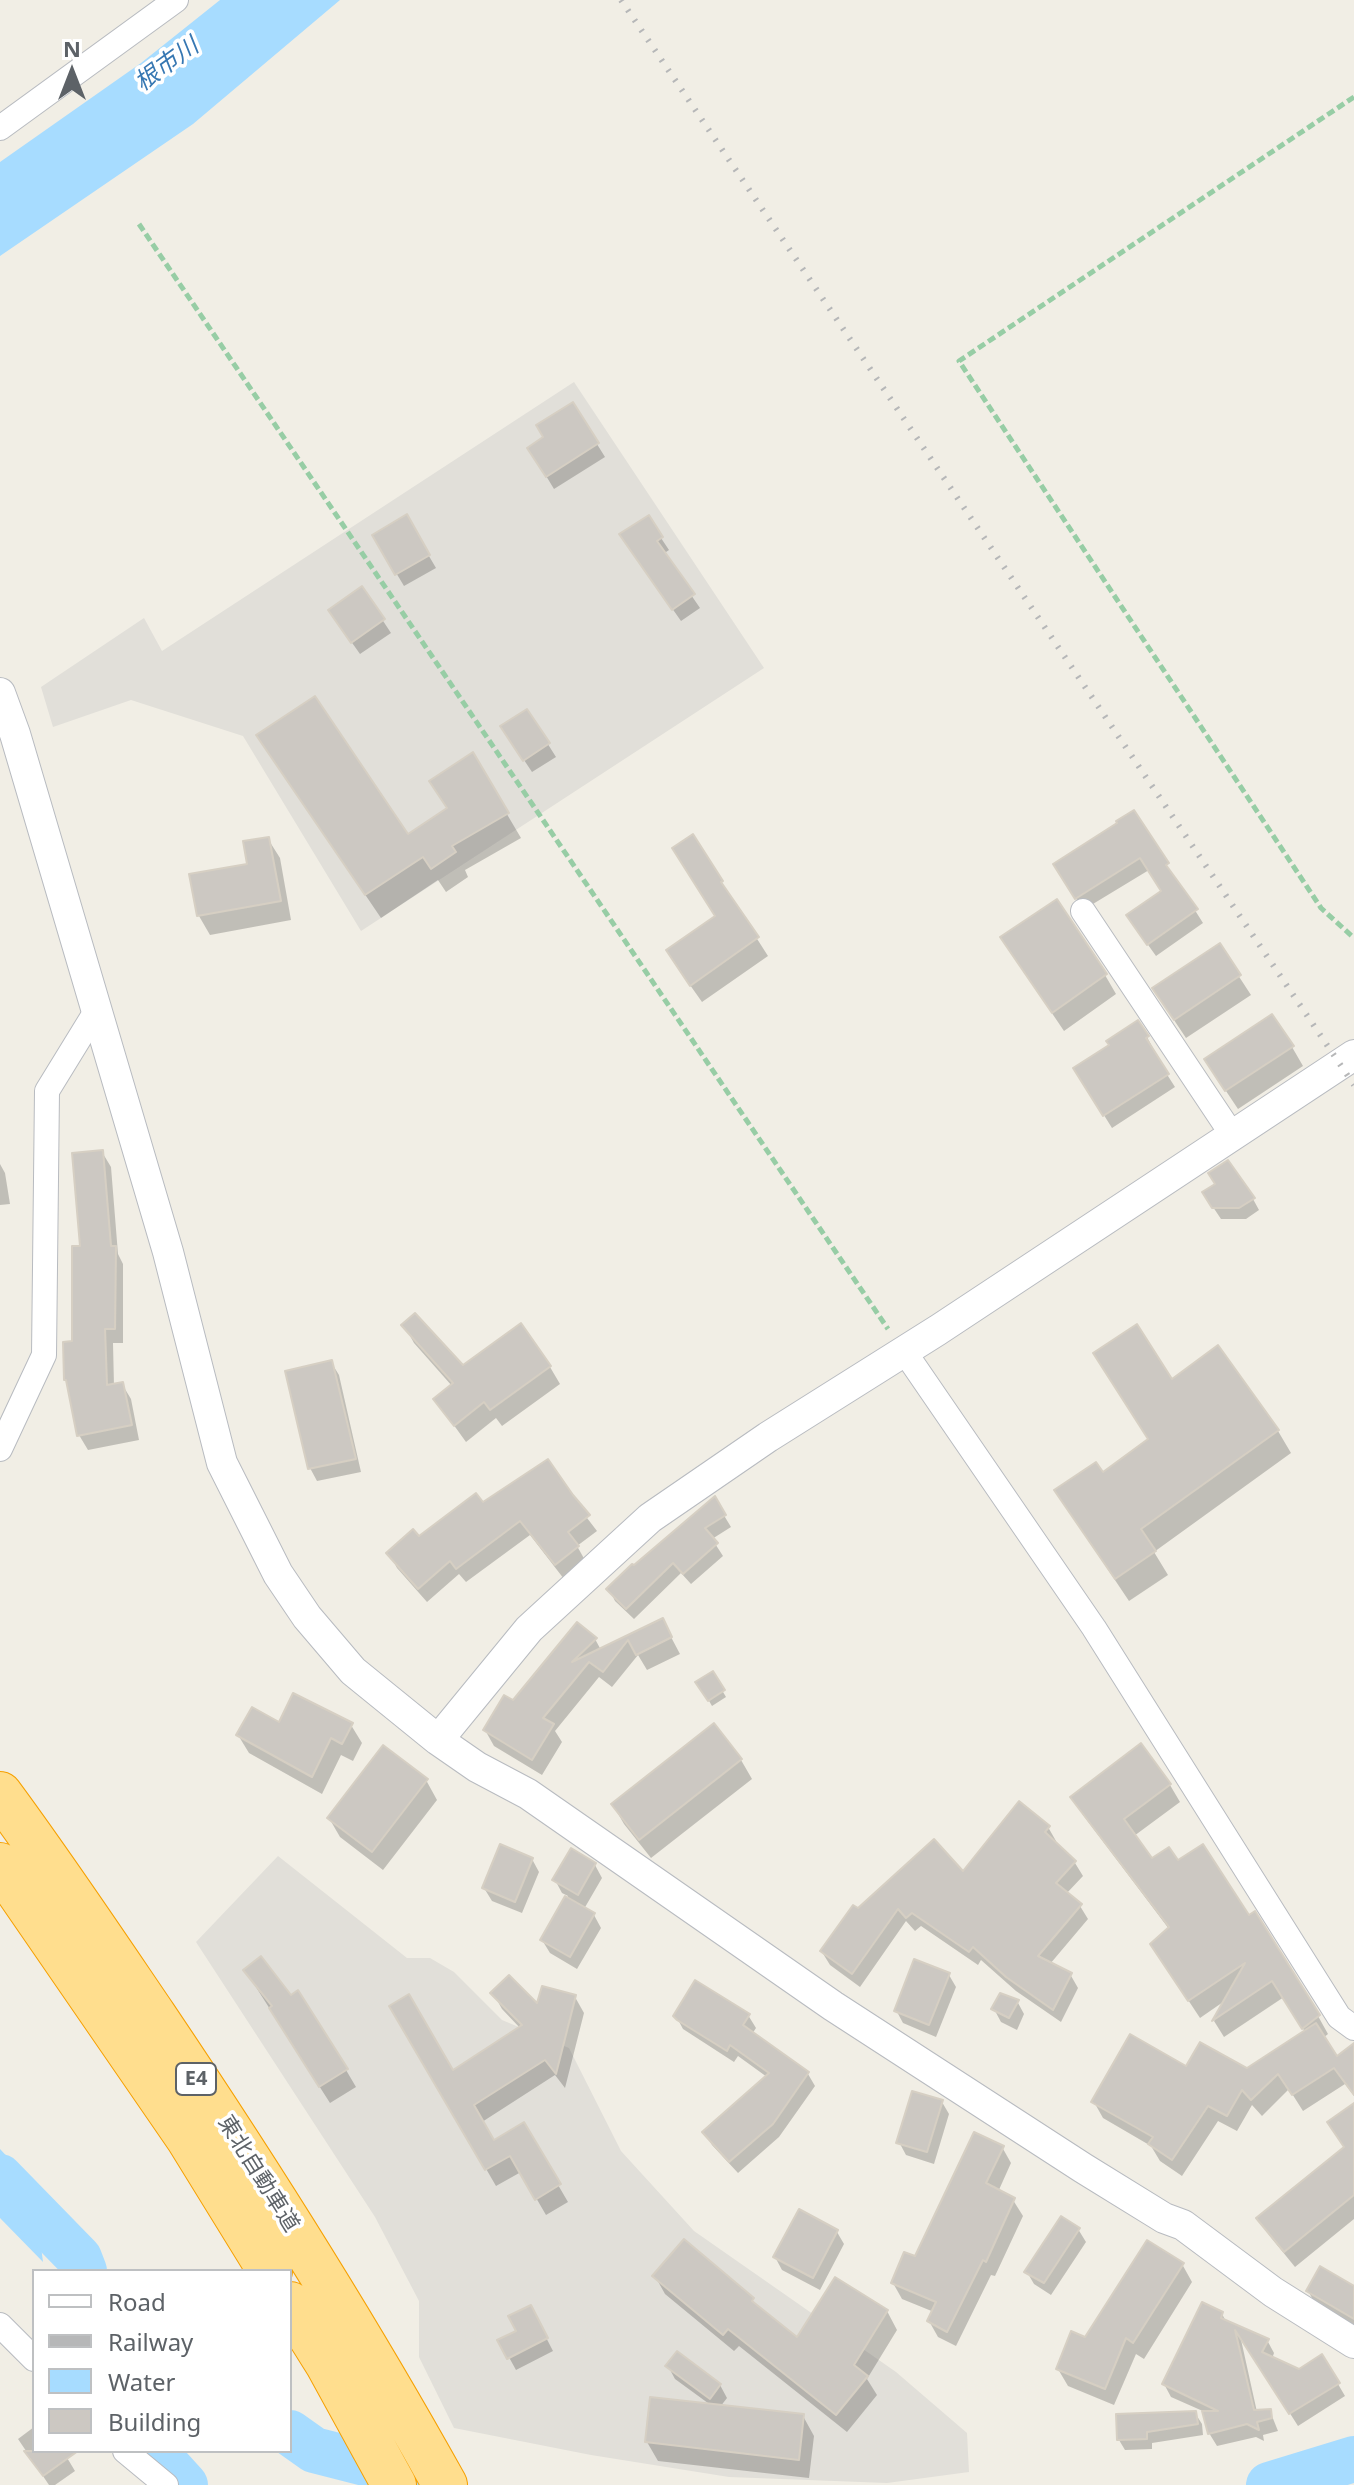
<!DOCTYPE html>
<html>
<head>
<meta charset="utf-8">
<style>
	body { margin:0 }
	#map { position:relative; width:1354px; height:2485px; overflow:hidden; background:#f1eee5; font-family:"Noto Sans",sans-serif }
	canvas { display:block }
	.legend { position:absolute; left:32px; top:2269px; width:260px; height:184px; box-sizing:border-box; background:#fff; border:2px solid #bec0c2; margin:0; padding:10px 14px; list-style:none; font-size:24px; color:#5d6267 }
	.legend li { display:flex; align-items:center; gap:16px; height:40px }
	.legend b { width:40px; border:2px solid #bec0c2 }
	.north { position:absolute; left:32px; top:32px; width:80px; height:80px; -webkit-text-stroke:6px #fff; paint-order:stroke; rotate:0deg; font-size:22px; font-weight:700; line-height:32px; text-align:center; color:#5d6267 }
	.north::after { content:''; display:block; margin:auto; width:28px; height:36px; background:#5d6267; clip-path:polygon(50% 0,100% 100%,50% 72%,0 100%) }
</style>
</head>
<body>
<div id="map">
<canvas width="1354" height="2485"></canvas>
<ul class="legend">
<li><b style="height:10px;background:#fff"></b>Road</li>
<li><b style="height:10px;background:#b6b7b8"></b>Railway</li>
<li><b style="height:22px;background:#a7dcff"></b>Water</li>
<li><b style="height:22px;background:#ccc8c2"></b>Building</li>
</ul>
<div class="north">N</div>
</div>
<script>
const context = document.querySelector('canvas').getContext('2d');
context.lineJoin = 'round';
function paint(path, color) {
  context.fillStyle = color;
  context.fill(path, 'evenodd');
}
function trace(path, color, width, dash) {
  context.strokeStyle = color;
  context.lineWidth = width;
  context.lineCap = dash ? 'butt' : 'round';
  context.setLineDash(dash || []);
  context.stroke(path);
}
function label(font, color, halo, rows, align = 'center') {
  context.font = font + ' "Noto Sans","Noto Sans JP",sans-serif';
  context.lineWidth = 7;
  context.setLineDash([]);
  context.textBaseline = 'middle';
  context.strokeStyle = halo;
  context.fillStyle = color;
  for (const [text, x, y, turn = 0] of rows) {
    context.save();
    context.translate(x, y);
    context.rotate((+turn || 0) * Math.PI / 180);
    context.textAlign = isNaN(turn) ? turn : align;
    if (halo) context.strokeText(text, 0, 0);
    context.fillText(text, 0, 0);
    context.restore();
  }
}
const industrial = new Path2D(`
	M 574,382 L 764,668 L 361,931 L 243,736 L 131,700 L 53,727 L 41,687 L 144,618 L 162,651 Z
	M 278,1856 L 407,1958 L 430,1958 L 454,1972 L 502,2020 L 569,2048 L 621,2151 L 694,2231 L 896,2372 L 967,2433 L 969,2472 L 887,2483 L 729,2477 L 591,2455 L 454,2428 L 419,2357 L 419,2301 L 375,2217 L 196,1942 Z`);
const water = new Path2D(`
	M 220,0 L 340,0 L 193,124 L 0,256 L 0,162 L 141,63 Z
	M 0,2149 L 33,2184 L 43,2262 L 0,2218 Z`);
const shadow = new Path2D(`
	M 572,404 L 605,457 L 554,489 L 537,461 L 545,438 Z
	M 406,517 L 436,568 L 404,586 L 374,536 Z
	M 661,538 L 669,550 L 663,554 L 700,608 L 681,621 L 629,547 Z
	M 362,589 L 391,633 L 360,654 L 338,623 Z
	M 527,711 L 556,757 L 532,772 L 510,739 Z
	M 472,755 L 521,838 L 465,870 L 468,877 L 446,892 L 438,880 L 381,918 L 273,759 L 408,837 L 448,809 Z
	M 1133,812 L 1203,923 L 1156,956 L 1136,928 L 1163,892 L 1149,870 L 1083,910 L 1063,877 Z
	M 692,837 L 768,956 L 702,1002 L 678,968 L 717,917 Z
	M 268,839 L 280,858 L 291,920 L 210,935 L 199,916 L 249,866 Z
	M 1219,946 L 1251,995 L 1186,1038 L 1166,1008 Z
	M 1014,957 L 1105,975 L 1116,994 L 1064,1031 Z
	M 1147,1037 L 1154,1050 L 1152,1051 L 1175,1087 L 1112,1128 L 1075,1069 Z
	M 1292,1047 L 1303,1066 L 1238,1109 L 1218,1079 Z
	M 102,1152 L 111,1167 L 118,1254 L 123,1264 L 123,1343 L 113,1343 L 114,1386 L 122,1384 L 131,1399 L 139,1440 L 88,1450 L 79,1435 L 74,1343 Z
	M 0,1164 L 5,1173 L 10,1204 L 0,1205 Z
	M 1253,1199 L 1259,1210 L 1246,1219 L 1221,1219 L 1211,1204 Z
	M 404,1325 L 463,1367 L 550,1367 L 560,1384 L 502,1426 L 496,1418 L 466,1442 L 435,1399 L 452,1386 L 414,1343 Z
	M 331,1362 L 339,1375 L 361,1472 L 317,1481 L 310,1468 Z
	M 1171,1382 L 1278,1431 L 1291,1453 L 1154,1552 L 1168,1575 L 1129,1601 L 1070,1513 L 1102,1474 L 1149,1440 Z
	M 571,1497 L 597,1531 L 577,1546 L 586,1562 L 564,1579 L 530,1535 L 466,1582 L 459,1574 L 427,1602 L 397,1568 L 389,1553 L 483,1505 Z
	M 714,1499 L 731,1527 L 712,1539 L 723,1556 L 691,1584 L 681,1573 L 634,1619 L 615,1601 L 609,1589 Z
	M 662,1620 L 680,1654 L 647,1670 L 638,1655 L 612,1687 L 599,1677 L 555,1731 L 562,1742 L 542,1775 L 494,1746 L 485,1730 L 513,1702 L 595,1639 L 601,1650 Z
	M 712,1673 L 726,1697 L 712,1706 L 698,1682 Z
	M 280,1725 L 351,1725 L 362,1743 L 353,1761 L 341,1755 L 322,1794 L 249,1753 L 238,1735 Z
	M 714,1726 L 741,1760 L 752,1779 L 651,1858 L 624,1824 L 613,1805 Z
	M 426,1780 L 437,1800 L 383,1870 L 340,1837 L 329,1818 Z
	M 1170,1785 L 1180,1802 L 1134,1836 L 1152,1861 L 1178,1863 L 1249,1918 L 1318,2016 L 1328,2034 L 1323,2038 L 1337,2059 L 1354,2053 L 1354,2096 L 1345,2084 L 1303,2111 L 1289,2089 L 1262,2116 L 1252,2105 L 1237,2131 L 1218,2121 L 1182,2176 L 1160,2161 L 1151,2146 L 1103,2118 L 1094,2102 L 1187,2069 L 1247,2070 L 1305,2032 L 1284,1997 L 1224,2037 L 1214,2021 L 1226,2000 L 1200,2018 L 1163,1962 L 1169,1929 L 1083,1815 L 1072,1797 Z
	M 1048,1827 L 1056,1841 L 1054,1844 L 1075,1863 L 1083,1876 L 1066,1894 L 1080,1906 L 1088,1919 L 1050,1964 L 1070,1974 L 1078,1988 L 1061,2022 L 1016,1991 L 981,1960 L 978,1965 L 921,1926 L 915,1931 L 906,1921 L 860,1987 L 830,1965 L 822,1952 L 858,1911 L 963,1874 Z
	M 532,1859 L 539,1872 L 522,1913 L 492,1901 L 484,1888 Z
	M 595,1865 L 602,1878 L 584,1909 L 594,1915 L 601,1928 L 577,1969 L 550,1953 L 542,1940 L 568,1896 L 562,1893 L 555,1880 Z
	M 245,1970 L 346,2070 L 356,2087 L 330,2103 Z
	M 949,1975 L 956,1987 L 936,2037 L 903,2023 L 896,2010 Z
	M 493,1993 L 538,2007 L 575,1997 L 584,2013 L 565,2088 L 555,2075 L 482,2122 L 494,2142 L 523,2125 L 568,2202 L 546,2215 L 521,2172 L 496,2186 L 392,2007 L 453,2073 L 520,2028 L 502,2009 Z
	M 1017,2001 L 1024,2014 L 1017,2030 L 1001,2022 L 994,2009 Z
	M 748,2015 L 756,2028 L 752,2034 L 808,2074 L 815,2086 L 779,2137 L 738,2173 L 712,2145 L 705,2132 L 767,2077 L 738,2056 L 734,2062 L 683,2029 L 676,2016 Z
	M 942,2102 L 949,2114 L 934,2164 L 906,2155 L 899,2142 Z
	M 1354,2106 L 1354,2219 L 1295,2267 L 1269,2235 L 1259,2219 L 1346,2148 Z
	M 1002,2147 L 1011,2163 L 998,2192 L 1013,2200 L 1023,2216 L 995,2276 L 991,2275 L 956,2346 L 938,2337 L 929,2321 L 934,2312 L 902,2299 L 893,2283 L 916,2259 Z
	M 1078,2229 L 1086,2242 L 1051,2295 L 1034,2284 L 1027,2272 Z
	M 837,2232 L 844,2244 L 820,2290 L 782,2270 L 775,2257 Z
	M 1182,2264 L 1192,2282 L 1144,2359 L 1136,2354 L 1114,2405 L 1068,2386 L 1058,2369 L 1086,2339 Z
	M 655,2276 L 752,2299 L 757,2308 L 798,2340 L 887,2311 L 897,2330 L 867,2379 L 877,2395 L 847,2432 L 739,2346 L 734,2351 L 665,2294 Z
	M 1354,2289 L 1354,2326 L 1315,2303 L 1308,2291 Z
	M 1222,2314 L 1227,2323 L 1267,2340 L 1274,2353 L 1272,2359 L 1338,2384 L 1345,2396 L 1298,2426 L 1240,2335 L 1257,2412 L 1270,2411 L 1278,2431 L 1263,2435 L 1264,2441 L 1256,2437 L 1217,2446 L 1209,2433 L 1205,2412 L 1171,2397 L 1164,2384 Z
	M 537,2320 L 553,2351 L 516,2370 L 500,2341 Z
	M 668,2366 L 720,2385 L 727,2398 L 720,2407 L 803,2416 L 814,2436 L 809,2478 L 658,2461 L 647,2442 L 712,2406 L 675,2379 Z
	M 1195,2413 L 1202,2424 L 1203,2435 L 1152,2443 L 1152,2449 L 1125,2450 L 1119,2440 Z
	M 34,2427 L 34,2451 L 63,2451 L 75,2471 L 55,2485 L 49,2485 L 18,2439 Z`);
const river = new Path2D(`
	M 0,2177 L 79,2258 L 84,2271
	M 290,2433 L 314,2450 L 416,2476
	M 154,2451 L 185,2485
	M 1269,2485 L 1354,2459`);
const building = new Path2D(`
	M 573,402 L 599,443 L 546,477 L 527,448 L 543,437 L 536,425 Z
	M 407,514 L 430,555 L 395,575 L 372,535 Z
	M 649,515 L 663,537 L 657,541 L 695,594 L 672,610 L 619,534 Z
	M 362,586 L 385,619 L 351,643 L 328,610 Z
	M 315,696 L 408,834 L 447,808 L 429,781 L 473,752 L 509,813 L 452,846 L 456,852 L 431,869 L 423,857 L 365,895 L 256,735 Z
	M 527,709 L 550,743 L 523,761 L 500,726 Z
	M 1134,810 L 1169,863 L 1166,865 L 1198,909 L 1147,945 L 1126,915 L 1161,891 L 1140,858 L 1075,899 L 1053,864 L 1117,823 L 1116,821 Z
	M 693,834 L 723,881 L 721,882 L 759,937 L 690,986 L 666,950 L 715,916 L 672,848 Z
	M 269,837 L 281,901 L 197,916 L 189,874 L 247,864 L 243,841 Z
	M 1057,899 L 1107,974 L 1052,1013 L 1000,937 Z
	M 1220,943 L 1241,975 L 1174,1020 L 1152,988 Z
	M 1272,1014 L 1294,1046 L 1225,1091 L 1204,1059 Z
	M 1138,1020 L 1149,1036 L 1146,1038 L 1169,1074 L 1103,1116 L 1073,1068 L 1109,1045 L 1106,1041 Z
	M 103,1150 L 111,1246 L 116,1246 L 115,1329 L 105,1329 L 107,1385 L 123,1382 L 132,1425 L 77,1436 L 66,1380 L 64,1380 L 63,1342 L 72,1341 L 72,1246 L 80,1246 L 72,1153 Z
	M 1228,1160 L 1255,1198 L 1239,1208 L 1212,1208 L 1202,1192 L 1215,1184 L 1208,1173 Z
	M 415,1313 L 463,1365 L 521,1323 L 551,1366 L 490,1410 L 484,1402 L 454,1426 L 433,1399 L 453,1383 L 401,1325 Z
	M 1137,1324 L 1172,1379 L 1218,1345 L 1279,1430 L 1141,1529 L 1156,1551 L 1115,1579 L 1054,1490 L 1096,1462 L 1103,1472 L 1148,1439 L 1093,1353 Z
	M 332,1360 L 356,1459 L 308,1469 L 285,1371 Z
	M 548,1459 L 573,1495 L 590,1515 L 568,1532 L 579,1546 L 555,1565 L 520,1521 L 456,1569 L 450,1561 L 418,1589 L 386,1553 L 413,1529 L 419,1536 L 476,1493 L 483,1502 Z
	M 715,1496 L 726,1515 L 705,1528 L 718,1543 L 683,1574 L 673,1563 L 626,1609 L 606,1589 L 632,1564 L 634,1565 Z
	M 663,1618 L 672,1637 L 636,1655 L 628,1640 L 603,1672 L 589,1662 L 543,1718 L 554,1724 L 532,1760 L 483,1730 L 504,1695 L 513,1700 L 577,1622 L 597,1638 L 572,1662 Z
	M 713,1671 L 725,1690 L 708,1701 L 695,1682 Z
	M 293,1693 L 353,1723 L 342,1744 L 331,1738 L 312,1777 L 236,1735 L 252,1707 L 279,1722 Z
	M 714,1723 L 742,1759 L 639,1840 L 611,1804 Z
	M 1141,1743 L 1171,1784 L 1124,1819 L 1152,1858 L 1169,1847 L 1178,1860 L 1203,1844 L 1249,1915 L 1255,1911 L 1320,2015 L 1302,2029 L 1272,1981 L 1212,2021 L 1245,1963 L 1188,2001 L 1150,1944 L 1169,1927 L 1070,1797 Z
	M 383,1745 L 428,1779 L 372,1852 L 327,1818 Z
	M 1019,1801 L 1050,1826 L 1045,1832 L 1076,1861 L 1056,1883 L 1082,1904 L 1038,1956 L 1072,1973 L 1053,2010 L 1006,1977 L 973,1947 L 969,1952 L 912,1913 L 906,1918 L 898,1909 L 852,1974 L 820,1951 L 853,1905 L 858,1908 L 934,1839 L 963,1871 Z
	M 500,1844 L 533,1858 L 515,1902 L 482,1888 Z
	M 571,1848 L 596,1863 L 578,1895 L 552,1880 Z
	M 565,1896 L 595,1913 L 570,1957 L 540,1940 Z
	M 261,1956 L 291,1995 L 298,1990 L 348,2069 L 319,2087 L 269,2008 L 272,2006 L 243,1970 Z
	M 914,1959 L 950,1973 L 929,2025 L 894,2011 Z
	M 509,1975 L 537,2003 L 542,1986 L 576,1995 L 556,2074 L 545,2060 L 474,2105 L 494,2140 L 524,2122 L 561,2184 L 535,2200 L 510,2156 L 485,2170 L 389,2006 L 409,1994 L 453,2070 L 522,2025 L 490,1993 Z
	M 695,1980 L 750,2014 L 743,2025 L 809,2072 L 773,2124 L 729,2162 L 702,2132 L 769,2073 L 730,2045 L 727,2051 L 677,2020 L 673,2016 Z
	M 1000,1993 L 1019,2000 L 1009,2018 L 991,2009 Z
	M 1316,2023 L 1337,2056 L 1354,2043 L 1354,2095 L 1334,2068 L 1292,2095 L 1278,2074 L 1251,2100 L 1242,2090 L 1227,2116 L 1208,2106 L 1172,2160 L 1148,2144 L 1153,2137 L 1091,2102 L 1130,2034 L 1186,2066 L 1200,2042 L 1247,2068 Z
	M 912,2091 L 943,2100 L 927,2152 L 896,2143 Z
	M 1354,2103 L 1354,2195 L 1284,2252 L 1256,2218 L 1344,2147 L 1327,2122 Z
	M 974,2132 L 1004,2146 L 986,2183 L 1015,2198 L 986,2262 L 983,2260 L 947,2332 L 927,2321 L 936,2302 L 891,2283 L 904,2252 L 915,2256 Z
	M 799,2209 L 838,2230 L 813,2278 L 773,2257 Z
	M 1061,2216 L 1080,2228 L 1044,2283 L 1024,2272 Z
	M 684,2239 L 754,2298 L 752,2301 L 797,2337 L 835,2277 L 888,2310 L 854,2365 L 868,2376 L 836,2415 L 728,2329 L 723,2335 L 652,2276 Z
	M 1147,2240 L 1184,2263 L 1133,2343 L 1126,2338 L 1105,2389 L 1056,2369 L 1071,2331 L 1085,2337 Z
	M 1320,2266 L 1354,2286 L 1354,2319 L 1306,2291 Z
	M 1202,2302 L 1223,2312 L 1221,2318 L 1269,2339 L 1262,2352 L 1299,2369 L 1322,2354 L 1340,2383 L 1289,2414 L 1235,2330 L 1254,2410 L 1271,2409 L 1272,2418 L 1257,2422 L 1259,2430 L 1247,2424 L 1208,2434 L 1202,2411 L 1218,2411 L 1162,2384 Z
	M 531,2305 L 548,2338 L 507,2359 L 497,2340 L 516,2331 L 508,2316 Z
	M 677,2351 L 721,2384 L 710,2399 L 665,2366 Z
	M 650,2397 L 804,2414 L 799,2460 L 645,2442 Z
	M 1196,2411 L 1198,2424 L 1147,2432 L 1147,2439 L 1117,2440 L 1116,2414 Z
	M 24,2451 L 78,2451 L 43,2476 Z`);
const path = new Path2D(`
	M 1354,97 L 959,361 L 1321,908 L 1354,938
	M 139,224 L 888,1329`);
const minor = new Path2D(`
	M 0,128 L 176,0
	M 1083,911 L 1233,1136
	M 904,1351 L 1094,1628 L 1339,2017 L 1354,2028
	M 0,1449 L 44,1355 L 47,1091 L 98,1008
	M 0,2325 L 34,2359
	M 125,2451 L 166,2485`);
const tertiary = new Path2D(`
	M 0,693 L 15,734 L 168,1252 L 222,1463 L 278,1574 L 307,1617 L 353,1671 L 438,1740 L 477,1767 L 528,1794 L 833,2006 L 1083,2168 L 1164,2218 L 1183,2225 L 1273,2292 L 1354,2343
	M 438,1740 L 529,1629 L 650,1518 L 768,1437 L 938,1330 L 1354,1055`);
const motorway = new Path2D(`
	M 0,1794 C 54,1867 104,1942 155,2017 C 258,2170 356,2325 445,2485
	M 0,1865 L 188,2138 L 270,2271
	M 290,2304 L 327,2363 L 394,2485`);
const rail = new Path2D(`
	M 621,0 L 1354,1085`);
const shields = [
	[196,2079,40]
];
const shieldNames = [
	["E4",196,2079]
];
const streetNames = [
	["東北自動車道",258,2174,58]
];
const waterNames = [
	["根市川",167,65,-36]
];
paint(industrial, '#e1dfd9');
paint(water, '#a7dcff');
paint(shadow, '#0003');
trace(river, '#a7dcff', 46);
paint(building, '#ccc8c2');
trace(building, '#d6cfc3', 2);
trace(minor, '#b8bbc0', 26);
trace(tertiary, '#b8bbc0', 32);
trace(motorway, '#f6a000', 46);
trace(path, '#97cda5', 5, [8, 4]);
trace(minor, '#fff', 24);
trace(tertiary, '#fff', 30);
trace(motorway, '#ffde8e', 44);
trace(rail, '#b6b7b8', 6, [2, 10]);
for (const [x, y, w] of shields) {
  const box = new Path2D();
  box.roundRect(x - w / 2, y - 16, w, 32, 6);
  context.fillStyle = '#fff';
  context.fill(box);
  trace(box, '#5d6267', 2);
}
label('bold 20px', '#5d6267', null, shieldNames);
label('22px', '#5d6267', '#fff', streetNames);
label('italic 24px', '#3677b2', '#fff', waterNames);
</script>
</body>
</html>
